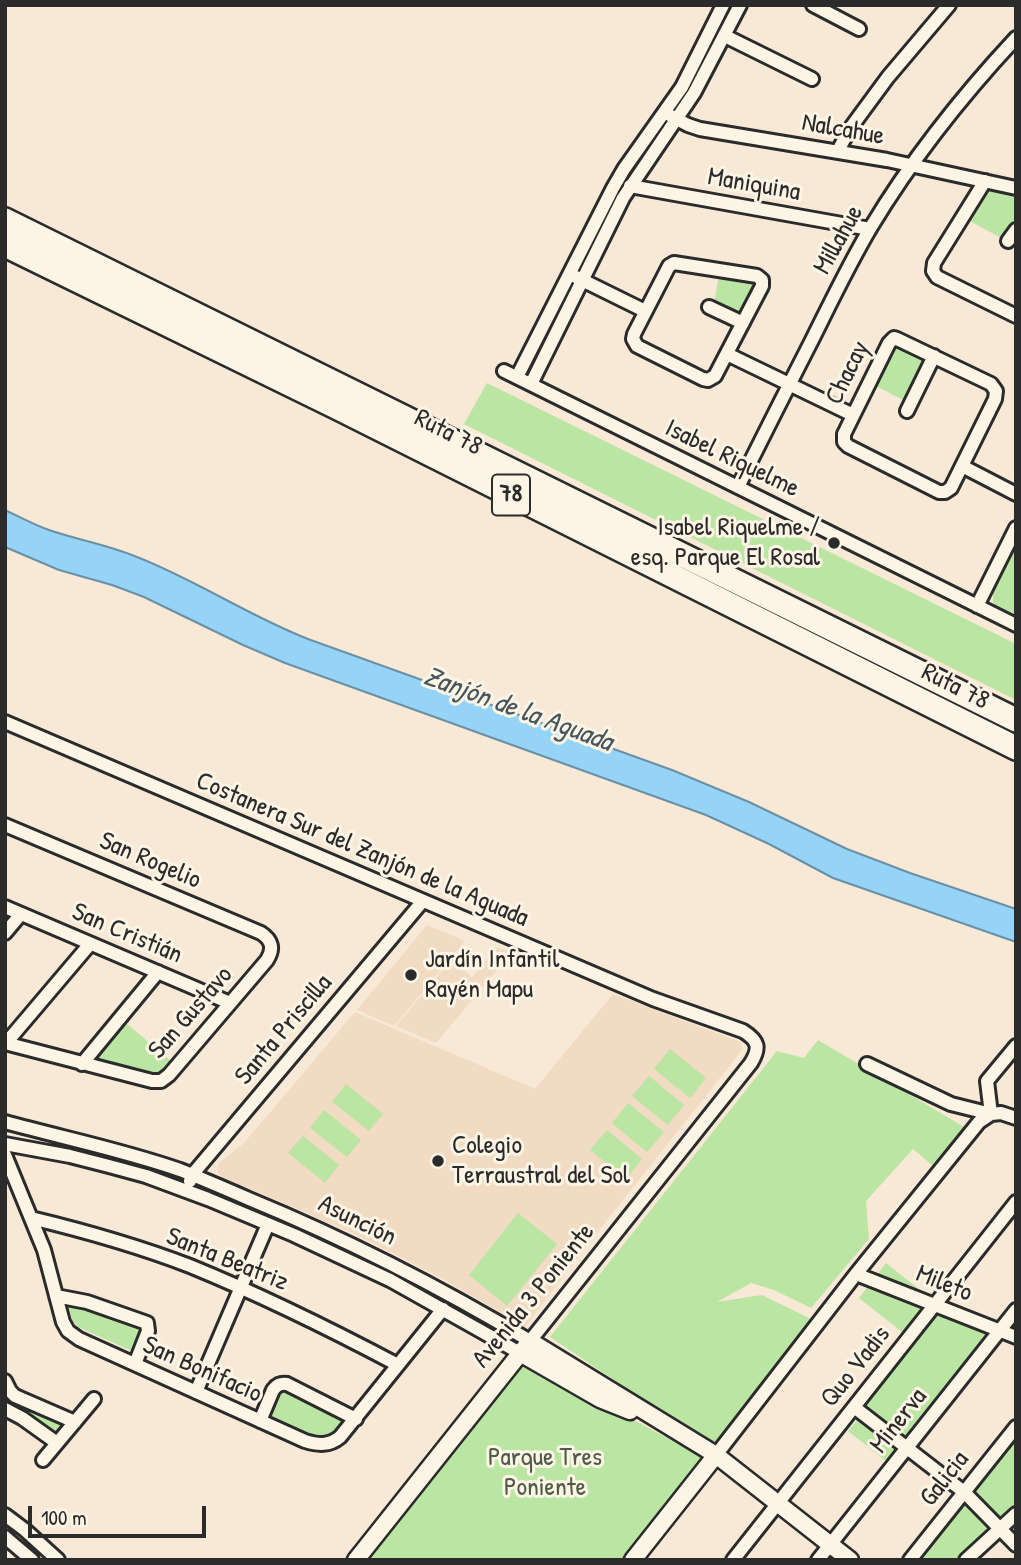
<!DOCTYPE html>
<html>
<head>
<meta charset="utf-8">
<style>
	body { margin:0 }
	#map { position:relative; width:1021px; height:1565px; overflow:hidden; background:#f7e9d5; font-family:"Patrick Hand",sans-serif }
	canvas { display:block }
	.frame { position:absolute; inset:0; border:7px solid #2b2b2b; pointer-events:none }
	.scale { position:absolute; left:28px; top:1506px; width:178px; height:32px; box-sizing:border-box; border:4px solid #2b2b2b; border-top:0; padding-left:9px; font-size:21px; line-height:24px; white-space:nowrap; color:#2b2b2b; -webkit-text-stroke:5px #fcf5e5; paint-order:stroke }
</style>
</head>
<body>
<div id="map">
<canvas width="1021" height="1565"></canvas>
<div class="frame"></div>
<div class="scale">100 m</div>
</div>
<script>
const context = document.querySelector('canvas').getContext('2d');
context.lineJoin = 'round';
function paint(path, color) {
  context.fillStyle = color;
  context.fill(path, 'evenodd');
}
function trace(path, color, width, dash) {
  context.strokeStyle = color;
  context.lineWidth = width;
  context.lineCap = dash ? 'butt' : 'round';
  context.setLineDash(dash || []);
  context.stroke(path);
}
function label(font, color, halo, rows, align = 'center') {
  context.font = font + ' "Patrick Hand",sans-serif';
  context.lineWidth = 6;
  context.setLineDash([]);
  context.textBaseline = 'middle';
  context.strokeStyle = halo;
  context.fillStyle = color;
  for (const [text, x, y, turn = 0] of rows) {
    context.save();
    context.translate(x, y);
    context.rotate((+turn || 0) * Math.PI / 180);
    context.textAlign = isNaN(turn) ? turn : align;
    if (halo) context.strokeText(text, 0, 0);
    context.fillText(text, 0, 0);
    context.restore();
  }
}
const built = new Path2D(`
	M 427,925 L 465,941 L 394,1026 L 357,1010 Z
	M 497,947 L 512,952 L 436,1043 L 396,1026 L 451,960 L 472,977 Z
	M 613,994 L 738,1041 L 742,1045 L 742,1050 L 581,1253 L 525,1327 L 443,1279 L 410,1262 L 350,1232 L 265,1195 L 223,1178 L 217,1172 L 219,1163 L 244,1143 L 355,1012 L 535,1089 Z`);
const green = new Path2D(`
	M 992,188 L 1016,194 L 1016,222 L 1003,239 L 966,219 L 986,189 Z
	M 719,275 L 751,279 L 755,282 L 755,288 L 740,317 L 714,304 Z
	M 901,345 L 925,358 L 925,362 L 905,401 L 876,386 L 894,351 L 897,346 Z
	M 487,383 L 1016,644 L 1016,700 L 464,424 Z
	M 1016,543 L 1016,614 L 993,605 L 993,588 Z
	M 126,1023 L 171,1061 L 160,1074 L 96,1058 Z
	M 818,1040 L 964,1127 L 932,1165 L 913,1149 L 866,1201 L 869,1239 L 811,1308 L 774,1290 L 751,1283 L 717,1302 L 762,1295 L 813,1320 L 717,1440 L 710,1443 L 637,1401 L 614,1380 L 550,1337 L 777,1051 L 804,1058 Z
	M 670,1049 L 706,1078 L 690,1098 L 654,1069 Z
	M 649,1076 L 684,1105 L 668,1125 L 632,1096 Z
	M 346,1084 L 383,1114 L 369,1131 L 332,1102 Z
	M 628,1103 L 664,1132 L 647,1152 L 612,1123 Z
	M 324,1110 L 361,1140 L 347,1157 L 310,1128 Z
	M 607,1130 L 642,1159 L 626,1179 L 590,1150 Z
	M 303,1136 L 339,1165 L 325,1183 L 288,1153 Z
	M 518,1213 L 557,1244 L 507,1306 L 469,1275 Z
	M 886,1263 L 934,1301 L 907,1336 L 859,1298 Z
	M 68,1306 L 89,1308 L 136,1324 L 140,1333 L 132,1351 L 78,1327 L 73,1321 Z
	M 938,1312 L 988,1335 L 907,1438 L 865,1406 Z
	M 523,1361 L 703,1457 L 621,1560 L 364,1560 Z
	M 285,1388 L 342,1415 L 345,1421 L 332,1434 L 318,1437 L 269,1416 L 278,1389 Z
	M 14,1402 L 67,1424 L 57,1435 L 12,1407 Z
	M 858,1419 L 900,1451 L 890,1464 L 848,1431 Z
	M 1016,1439 L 1016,1504 L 955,1560 L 920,1560 Z`);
const water = new Path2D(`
	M 5,510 C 20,517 34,525 49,530 C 78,540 109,545 137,557 C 196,580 249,616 308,639 L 672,770 L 749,802 L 847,849 L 910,873 L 1016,909 L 1016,942 L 833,878 L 769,844 L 706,815 L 285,663 L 243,645 L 144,597 L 112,585 L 59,570 L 5,547 Z`);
const minor = new Path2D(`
	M 813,5 L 859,29
	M 725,36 L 812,79
	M 671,116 L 688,125 L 700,129 L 887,160 L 1016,188
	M 838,151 L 849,130 L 888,77 L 949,5
	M 985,181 L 934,263 L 933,271 L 937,277 L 1016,316
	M 630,186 L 870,229
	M 1008,241 L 1016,230
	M 674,263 L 757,276 L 762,280 L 762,286 L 715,376 L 708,380 L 703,379 L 637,346 L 633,339 L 634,334 L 669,266 Z
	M 576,277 L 645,311
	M 709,307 L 743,323
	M 894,338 L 897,339 L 991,384 L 996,391 L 995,399 L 951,488 L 945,492 L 939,492 L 848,446 L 844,442 L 844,434 L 889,343 Z
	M 727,354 L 853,415
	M 504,371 L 1016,625
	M 517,377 L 613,188 L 624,169 L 682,87 L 723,5
	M 531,384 L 623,198 L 694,93 L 740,5
	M 907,411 L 934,356
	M 962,466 L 1016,494
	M 738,487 C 762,438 787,389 812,340 C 831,302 849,264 871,227 C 912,159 962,96 1016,38
	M 977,606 L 1016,528
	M 5,722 L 653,999 L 743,1031 C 759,1041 760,1048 751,1063 L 530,1341 C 440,1287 346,1239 249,1199 C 226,1189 203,1179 180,1170 C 123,1150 63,1138 5,1122
	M 5,825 L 261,933 C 272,940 274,949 267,960 L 169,1075 L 161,1081 L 152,1081 L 5,1043
	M 5,907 L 230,1003
	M 5,933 L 21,914
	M 6,1043 L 90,944
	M 82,1064 L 158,972
	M 867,1064 L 951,1104 L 991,1114 L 1001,1113 L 1016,1118
	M 991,1114 L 987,1081 L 1016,1046
	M 5,1144 L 70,1156 L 109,1166 L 146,1176 L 208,1199 L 294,1235 L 390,1280 L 520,1353
	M 5,1155 L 44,1250 L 63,1322 L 68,1331 L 79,1339 L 305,1441 C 318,1445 329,1446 340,1437 L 443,1309
	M 190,1181 L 192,1175 L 422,902
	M 31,1218 C 85,1231 138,1246 190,1266 C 261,1295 330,1329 398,1365
	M 856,1274 L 1016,1337
	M 56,1296 L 87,1302 L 147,1323 L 148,1331 L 135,1364
	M 5,1381 L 10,1391 L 15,1396 L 75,1422
	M 196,1392 L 268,1224
	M 854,1407 L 964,1492 L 1016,1545
	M 5,1409 L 22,1418 L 57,1443
	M 260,1421 L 273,1390 C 277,1385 280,1383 287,1384 L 356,1419
	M 716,1455 L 856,1274 L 979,1122 L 991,1114
	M 43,1460 L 94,1399
	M 5,1515 L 25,1530 L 58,1560
	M 5,1537 L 32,1560
	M 733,1560 L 1016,1202
	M 818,1560 L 1016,1310
	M 910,1560 L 1016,1427
	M 966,1560 L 1016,1514`);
const tertiary = new Path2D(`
	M 520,1353 L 600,1399 L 630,1411
	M 356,1560 L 530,1341 L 716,1455 L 850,1560
	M 633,1560 L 716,1455`);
const motorway = new Path2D(`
	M 5,220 L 1016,720
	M 5,245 L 338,408 L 1016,748`);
const markers = [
	[834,543,7,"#2b2b2b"],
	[411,975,7,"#2b2b2b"],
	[438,1161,7,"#2b2b2b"]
];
const shields = [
	[511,495,38]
];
const shieldNames = [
	["78",511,495]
];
const streetNames = [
	["Nalcahue",843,130,10],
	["Maniquina",754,185,10],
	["Millahue",839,240,-61],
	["Chacay",848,373,-64],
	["Ruta 78",448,433,27],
	["Isabel Riquelme",732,459,26],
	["Ruta 78",955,687,27],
	["Costanera Sur del Zanjón de la Aguada",362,850,23],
	["San Rogelio",150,861,23],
	["San Cristián",127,934,23],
	["San Gustavo",191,1013,-49],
	["Santa Priscilla",284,1030,-50],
	["Asunción",357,1221,26],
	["Santa Beatriz",227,1260,22],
	["Mileto",944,1284,22],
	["Avenida 3 Poniente",534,1296,-51],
	["Quo Vadis",856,1367,-52],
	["San Bonifacio",202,1370,24],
	["Minerva",899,1421,-52],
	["Galicia",945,1479,-52]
];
const poiNames = [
	["Isabel Riquelme /",820,528,"right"],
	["esq. Parque El Rosal",820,558,"right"],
	["Jardín Infantil",425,960],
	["Rayén Mapu",425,990],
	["Colegio",452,1146],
	["Terraustral del Sol",452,1176]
];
const parkNames = [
	["Parque Tres",545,1458],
	["Poniente",545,1488]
];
const waterNames = [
	["Zanjón de la Aguada",518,710,20]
];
paint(built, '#f1dbc2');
paint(green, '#bae5a2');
paint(water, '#95d4f6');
trace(water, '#6b90a5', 2);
trace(minor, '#2b2b2b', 18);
trace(tertiary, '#2b2b2b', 21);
trace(motorway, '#2b2b2b', 28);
trace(minor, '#fcf5e5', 12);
trace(tertiary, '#fcf5e5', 16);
trace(motorway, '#fcf5e5', 23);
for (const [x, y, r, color] of markers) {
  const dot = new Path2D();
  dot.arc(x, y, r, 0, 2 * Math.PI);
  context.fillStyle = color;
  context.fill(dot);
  trace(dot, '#fcf5e5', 2.5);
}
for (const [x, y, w] of shields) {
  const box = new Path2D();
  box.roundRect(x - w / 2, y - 20.5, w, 41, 5);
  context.fillStyle = '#fcf5e5';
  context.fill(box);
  trace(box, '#2b2b2b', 2);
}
label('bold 24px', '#2b2b2b', null, shieldNames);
label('26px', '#2b2b2b', '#fcf5e5', streetNames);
label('26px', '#2b2b2b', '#fcf5e5', poiNames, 'left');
label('26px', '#4f5a49', '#fcf5e5', parkNames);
label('italic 28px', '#46555e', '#fcf5e5', waterNames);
</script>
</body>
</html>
